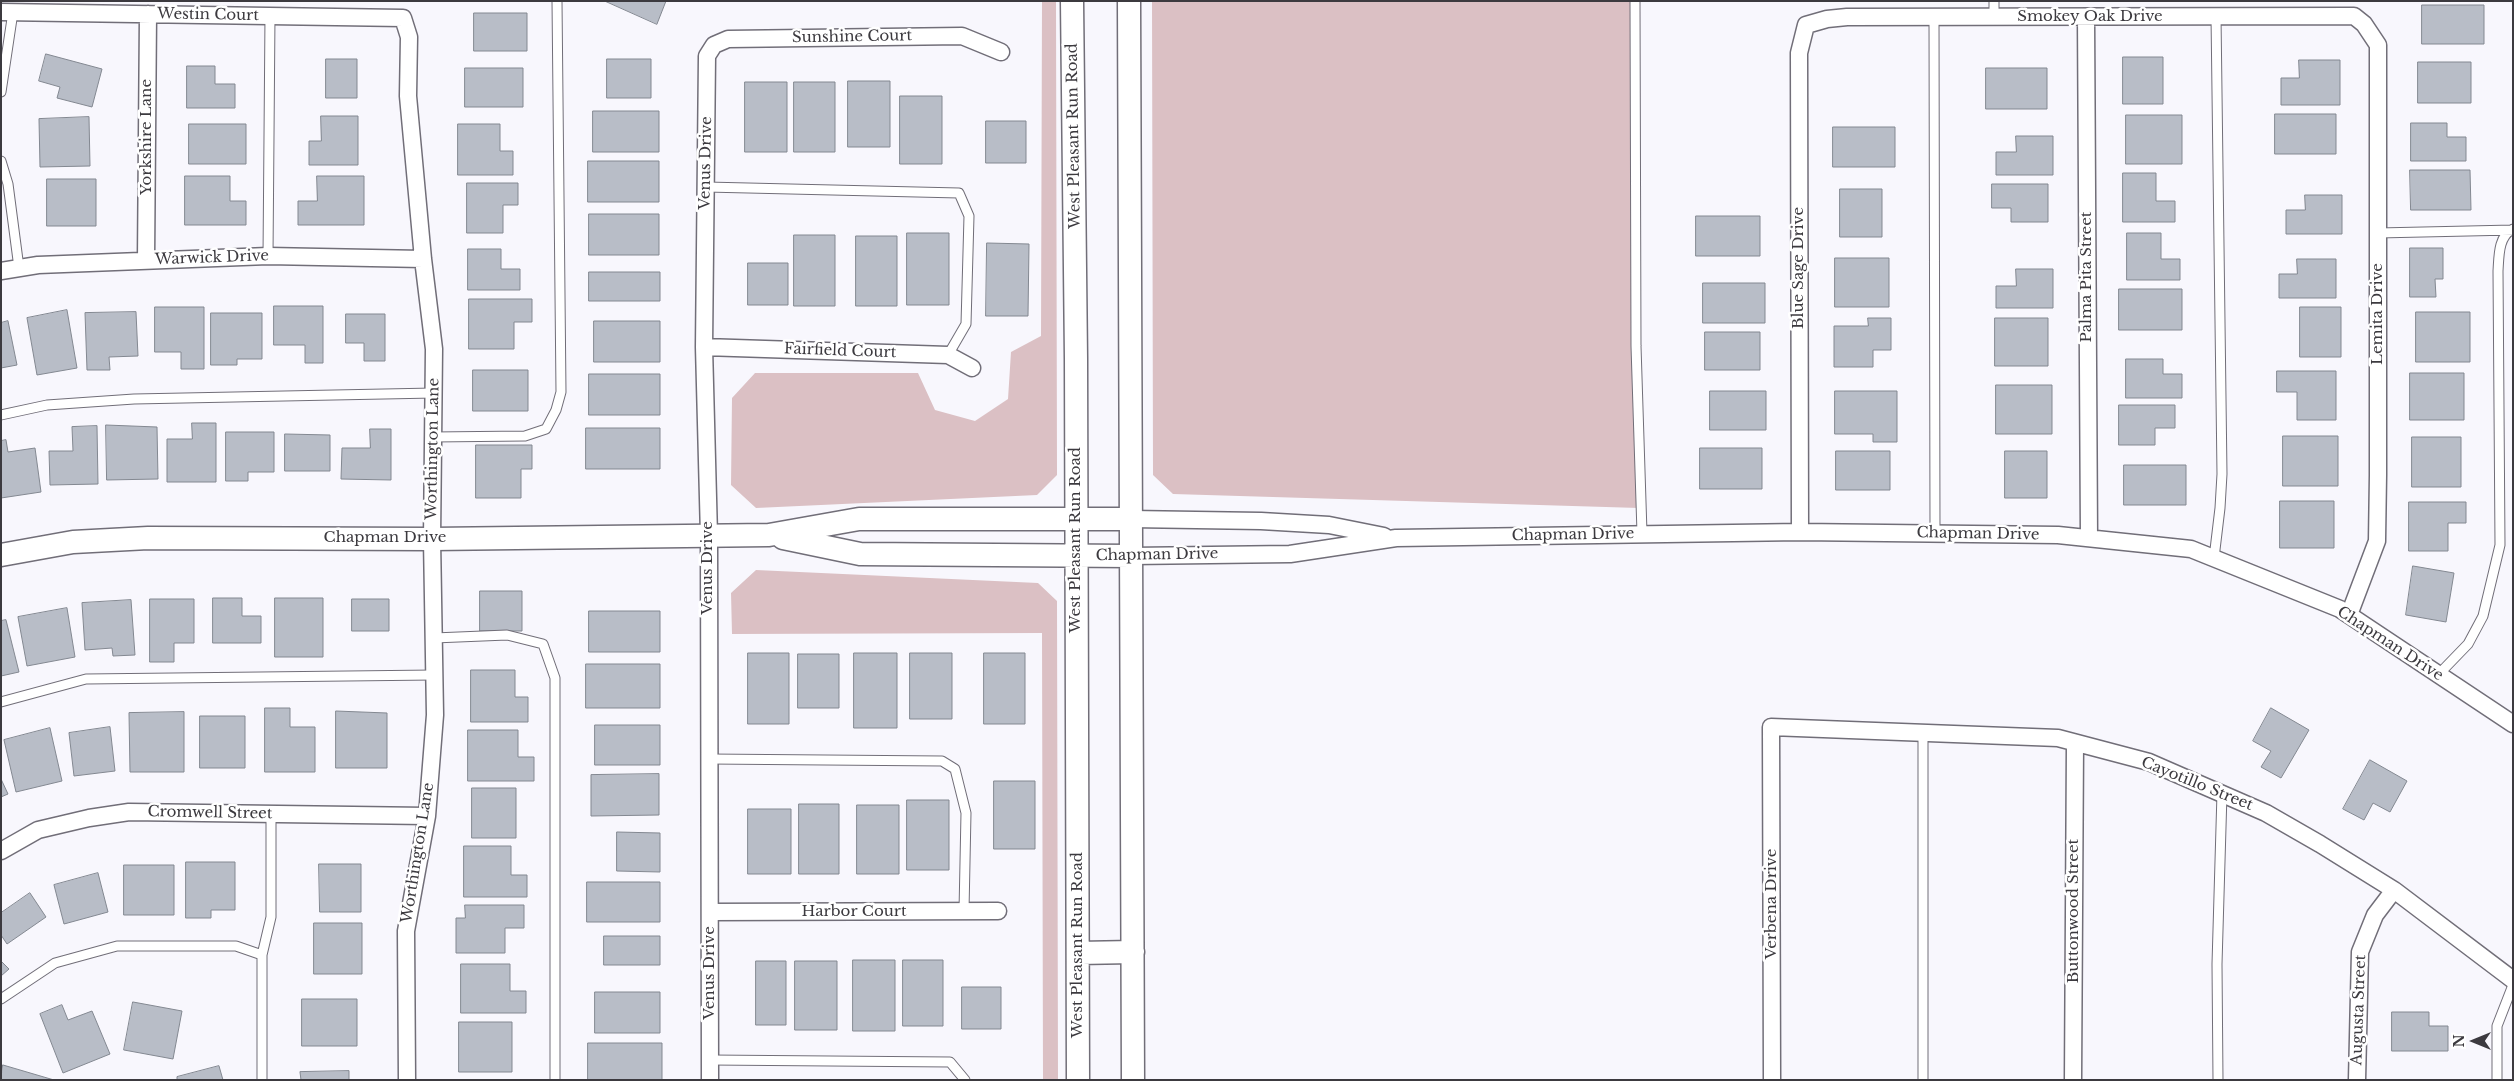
<!DOCTYPE html>
<html>
<head>
<meta charset="utf-8">
<style>
	body { margin:0 }
	#map { position:relative; width:2514px; height:1081px; overflow:hidden; background:#f8f7fd; font-family:"Libre Baskerville",serif }
	canvas { display:block }
	.frame { position:absolute; inset:0; border:2px solid #3c3a3f; pointer-events:none }
	.north { position:absolute; left:2449px; top:1016px; width:50px; height:50px; -webkit-text-stroke:4px #fff; paint-order:stroke; rotate:270deg; font-size:14px; font-weight:700; line-height:20px; text-align:center; color:#3c3a3f }
	.north::after { content:''; display:block; margin:auto; width:18px; height:22px; background:#3c3a3f; clip-path:polygon(50% 0,100% 100%,50% 72%,0 100%) }
</style>
</head>
<body>
<div id="map">
<canvas width="2514" height="1081"></canvas>
<div class="frame"></div>
<div class="north">N</div>
</div>
<script>
const context = document.querySelector('canvas').getContext('2d');
context.lineJoin = 'round';
function paint(path, color) {
  context.fillStyle = color;
  context.fill(path, 'evenodd');
}
function trace(path, color, width, dash) {
  context.strokeStyle = color;
  context.lineWidth = width;
  context.lineCap = dash ? 'butt' : 'round';
  context.setLineDash(dash || []);
  context.stroke(path);
}
function label(font, color, halo, rows, align = 'center') {
  context.font = font + ' "Libre Baskerville",serif';
  context.lineWidth = 5;
  context.setLineDash([]);
  context.textBaseline = 'middle';
  context.strokeStyle = halo;
  context.fillStyle = color;
  for (const [text, x, y, turn = 0] of rows) {
    context.save();
    context.translate(x, y);
    context.rotate((+turn || 0) * Math.PI / 180);
    context.textAlign = isNaN(turn) ? turn : align;
    if (halo) context.strokeText(text, 0, 0);
    context.fillText(text, 0, 0);
    context.restore();
  }
}
const green = new Path2D(`
	M 1042,1 L 1056,1 L 1057,475 L 1037,495 L 756,508 L 731,485 L 732,398 L 755,373 L 918,373 L 935,410 L 975,421 L 1008,399 L 1011,352 L 1041,336 Z
	M 1152,1 L 1638,1 L 1639,508 L 1173,494 L 1153,475 Z
	M 756,570 L 1038,583 L 1057,601 L 1058,1080 L 1043,1080 L 1042,633 L 732,634 L 731,593 Z`);
const building = new Path2D(`
	M 605,1 L 666,1 L 657,24 Z
	M 2422,5 L 2484,5 L 2484,44 L 2422,44 Z
	M 474,13 L 527,13 L 527,51 L 474,51 Z
	M 46,54 L 102,69 L 92,107 L 57,98 L 60,87 L 39,81 Z
	M 2123,57 L 2163,57 L 2163,104 L 2123,104 Z
	M 326,59 L 357,59 L 357,98 L 326,98 Z
	M 607,59 L 651,59 L 651,98 L 607,98 Z
	M 2299,60 L 2340,60 L 2340,105 L 2281,105 L 2281,78 L 2299,78 Z
	M 2418,62 L 2471,62 L 2471,103 L 2418,103 Z
	M 187,66 L 215,66 L 215,84 L 235,84 L 235,108 L 187,108 Z
	M 465,68 L 523,68 L 523,107 L 465,107 Z
	M 1986,68 L 2047,68 L 2047,109 L 1986,109 Z
	M 848,81 L 890,81 L 890,147 L 848,147 Z
	M 745,82 L 787,82 L 787,152 L 745,152 Z
	M 794,82 L 835,82 L 835,152 L 794,152 Z
	M 900,96 L 942,96 L 942,164 L 900,164 Z
	M 593,111 L 659,111 L 659,152 L 593,152 Z
	M 2275,114 L 2336,114 L 2336,154 L 2275,154 Z
	M 2126,115 L 2182,115 L 2182,164 L 2126,164 Z
	M 321,116 L 358,116 L 358,165 L 309,165 L 309,141 L 321,141 Z
	M 89,117 L 90,166 L 40,167 L 39,119 Z
	M 986,121 L 1026,121 L 1026,163 L 986,163 Z
	M 2411,123 L 2447,123 L 2447,137 L 2466,137 L 2466,161 L 2411,161 Z
	M 189,124 L 246,124 L 246,164 L 189,164 Z
	M 458,124 L 500,124 L 500,151 L 513,151 L 513,175 L 458,175 Z
	M 1833,127 L 1895,127 L 1895,167 L 1833,167 Z
	M 2016,136 L 2053,136 L 2053,175 L 1996,175 L 1996,152 L 2016,152 Z
	M 588,161 L 659,161 L 659,202 L 588,202 Z
	M 2410,170 L 2470,170 L 2471,210 L 2411,210 Z
	M 2123,173 L 2156,173 L 2156,201 L 2175,201 L 2175,222 L 2123,222 Z
	M 185,176 L 230,176 L 230,201 L 246,201 L 246,225 L 185,225 Z
	M 317,176 L 364,176 L 364,225 L 298,225 L 298,201 L 317,201 Z
	M 47,179 L 96,179 L 96,226 L 47,226 Z
	M 467,183 L 518,183 L 518,205 L 503,205 L 503,233 L 467,233 Z
	M 1992,184 L 2048,184 L 2048,222 L 2011,222 L 2011,208 L 1992,208 Z
	M 1840,189 L 1882,189 L 1882,237 L 1840,237 Z
	M 2305,195 L 2342,195 L 2342,234 L 2286,234 L 2286,210 L 2305,210 Z
	M 589,214 L 659,214 L 659,255 L 589,255 Z
	M 1696,216 L 1760,216 L 1760,256 L 1696,256 Z
	M 907,233 L 949,233 L 949,305 L 907,305 Z
	M 2127,233 L 2161,233 L 2161,259 L 2180,259 L 2180,280 L 2127,280 Z
	M 794,235 L 835,235 L 835,306 L 794,306 Z
	M 856,236 L 897,236 L 897,306 L 856,306 Z
	M 987,243 L 1029,244 L 1028,316 L 986,316 Z
	M 2410,248 L 2443,248 L 2443,279 L 2435,279 L 2436,297 L 2410,297 Z
	M 468,249 L 501,249 L 501,269 L 520,269 L 520,290 L 468,290 Z
	M 1835,258 L 1889,258 L 1889,307 L 1835,307 Z
	M 2297,259 L 2336,259 L 2336,298 L 2279,298 L 2279,274 L 2297,274 Z
	M 748,263 L 788,263 L 788,305 L 748,305 Z
	M 2016,269 L 2053,269 L 2053,308 L 1996,308 L 1996,286 L 2016,286 Z
	M 589,272 L 660,272 L 660,301 L 589,301 Z
	M 1703,283 L 1765,283 L 1765,323 L 1703,323 Z
	M 2119,289 L 2182,289 L 2182,330 L 2119,330 Z
	M 469,299 L 532,299 L 532,322 L 514,322 L 514,349 L 469,349 Z
	M 274,306 L 323,306 L 323,363 L 305,363 L 305,345 L 274,345 Z
	M 155,307 L 204,307 L 204,369 L 181,369 L 181,352 L 155,352 Z
	M 2300,307 L 2341,307 L 2341,357 L 2300,357 Z
	M 67,310 L 77,368 L 37,375 L 27,318 Z
	M 136,312 L 138,356 L 109,357 L 110,370 L 87,370 L 85,313 Z
	M 2416,312 L 2470,312 L 2470,362 L 2416,362 Z
	M 211,313 L 262,313 L 262,359 L 237,359 L 237,365 L 211,365 Z
	M 346,314 L 385,314 L 385,361 L 364,361 L 364,343 L 346,343 Z
	M 1868,318 L 1891,318 L 1891,350 L 1873,350 L 1873,367 L 1834,367 L 1834,326 L 1868,326 Z
	M 1995,318 L 2048,318 L 2048,366 L 1995,366 Z
	M 8,321 L 17,365 L 1,368 L 1,323 Z
	M 594,321 L 660,321 L 660,362 L 594,362 Z
	M 1705,332 L 1760,332 L 1760,370 L 1705,370 Z
	M 2126,359 L 2163,359 L 2163,374 L 2182,374 L 2182,398 L 2126,398 Z
	M 473,370 L 528,370 L 528,411 L 473,411 Z
	M 2277,371 L 2336,371 L 2336,420 L 2297,420 L 2297,392 L 2277,392 Z
	M 2410,373 L 2464,373 L 2464,420 L 2410,420 Z
	M 589,374 L 660,374 L 660,415 L 589,415 Z
	M 1996,385 L 2052,385 L 2052,434 L 1996,434 Z
	M 1710,391 L 1766,391 L 1766,430 L 1710,430 Z
	M 1835,391 L 1897,391 L 1897,442 L 1873,442 L 1873,434 L 1835,434 Z
	M 2119,405 L 2175,405 L 2175,428 L 2155,428 L 2155,445 L 2119,445 Z
	M 192,423 L 216,423 L 216,482 L 167,482 L 167,439 L 192,439 Z
	M 106,425 L 157,427 L 158,479 L 107,480 Z
	M 97,426 L 98,484 L 50,485 L 49,451 L 73,451 L 72,427 Z
	M 586,428 L 660,428 L 660,469 L 586,469 Z
	M 370,429 L 391,429 L 391,480 L 341,479 L 342,448 L 370,448 Z
	M 226,432 L 274,432 L 274,472 L 248,472 L 248,481 L 226,481 Z
	M 285,434 L 330,435 L 330,471 L 285,471 Z
	M 2283,436 L 2338,436 L 2338,486 L 2283,486 Z
	M 2412,437 L 2461,437 L 2461,487 L 2412,487 Z
	M 6,440 L 8,452 L 35,448 L 41,492 L 1,498 L 1,441 Z
	M 476,445 L 532,445 L 532,469 L 521,469 L 521,498 L 476,498 Z
	M 1700,448 L 1762,448 L 1762,489 L 1700,489 Z
	M 1836,451 L 1890,451 L 1890,490 L 1836,490 Z
	M 2005,451 L 2047,451 L 2047,498 L 2005,498 Z
	M 2124,465 L 2186,465 L 2186,505 L 2124,505 Z
	M 2280,501 L 2334,501 L 2334,548 L 2280,548 Z
	M 2409,502 L 2466,502 L 2466,523 L 2448,523 L 2448,551 L 2409,551 Z
	M 2413,566 L 2454,573 L 2446,622 L 2406,615 Z
	M 480,591 L 522,591 L 522,631 L 480,631 Z
	M 213,598 L 242,598 L 242,616 L 261,616 L 261,643 L 213,643 Z
	M 275,598 L 323,598 L 323,657 L 275,657 Z
	M 150,599 L 194,599 L 194,643 L 174,643 L 174,662 L 150,662 Z
	M 352,599 L 389,599 L 389,631 L 352,631 Z
	M 131,600 L 135,655 L 113,656 L 112,648 L 85,650 L 82,603 Z
	M 67,608 L 75,657 L 27,666 L 18,617 Z
	M 589,611 L 660,611 L 660,652 L 589,652 Z
	M 6,620 L 19,672 L 1,676 L 1,621 Z
	M 748,653 L 789,653 L 789,724 L 748,724 Z
	M 854,653 L 897,653 L 897,728 L 854,728 Z
	M 910,653 L 952,653 L 952,719 L 910,719 Z
	M 984,653 L 1025,653 L 1025,724 L 984,724 Z
	M 798,654 L 839,654 L 839,708 L 798,708 Z
	M 586,664 L 660,664 L 660,708 L 586,708 Z
	M 471,670 L 515,670 L 515,697 L 528,697 L 528,722 L 471,722 Z
	M 265,708 L 290,708 L 290,727 L 315,727 L 315,772 L 265,772 Z
	M 2271,708 L 2309,730 L 2281,778 L 2261,767 L 2271,751 L 2253,741 Z
	M 336,711 L 387,713 L 387,768 L 336,768 Z
	M 184,712 L 184,772 L 130,772 L 129,713 Z
	M 200,716 L 245,716 L 245,768 L 200,768 Z
	M 595,725 L 660,725 L 660,765 L 595,765 Z
	M 110,727 L 115,771 L 74,776 L 69,733 Z
	M 50,728 L 62,781 L 16,792 L 4,740 Z
	M 468,730 L 518,730 L 518,757 L 534,757 L 534,781 L 468,781 Z
	M 2370,760 L 2407,781 L 2390,812 L 2373,803 L 2364,820 L 2343,809 Z
	M 659,774 L 659,815 L 591,816 L 591,775 Z
	M 1,779 L 8,794 L 1,797 Z
	M 994,781 L 1035,781 L 1035,849 L 994,849 Z
	M 472,788 L 516,788 L 516,838 L 472,838 Z
	M 907,800 L 949,800 L 949,870 L 907,870 Z
	M 799,804 L 839,804 L 839,874 L 799,874 Z
	M 857,805 L 899,805 L 899,874 L 857,874 Z
	M 748,809 L 791,809 L 791,874 L 748,874 Z
	M 617,832 L 660,833 L 660,872 L 617,871 Z
	M 464,846 L 511,846 L 511,875 L 527,875 L 527,897 L 464,897 Z
	M 186,862 L 235,862 L 235,910 L 211,910 L 211,918 L 186,918 Z
	M 319,864 L 361,864 L 361,912 L 320,912 Z
	M 124,865 L 174,865 L 174,915 L 124,915 Z
	M 98,873 L 108,912 L 64,924 L 54,885 Z
	M 587,882 L 660,882 L 660,922 L 587,922 Z
	M 30,893 L 46,917 L 7,944 L 1,935 L 1,913 Z
	M 465,905 L 524,905 L 524,928 L 505,928 L 505,953 L 456,953 L 456,918 L 465,918 Z
	M 314,923 L 362,923 L 362,974 L 314,974 Z
	M 604,936 L 660,936 L 660,965 L 604,965 Z
	M 853,960 L 895,960 L 895,1031 L 853,1031 Z
	M 903,960 L 943,960 L 943,1026 L 903,1026 Z
	M 1,961 L 9,969 L 1,976 Z
	M 756,961 L 786,961 L 786,1025 L 756,1025 Z
	M 795,961 L 837,961 L 837,1030 L 795,1030 Z
	M 461,964 L 510,964 L 510,991 L 526,991 L 526,1013 L 461,1013 Z
	M 962,987 L 1001,987 L 1001,1029 L 962,1029 Z
	M 595,992 L 660,992 L 660,1033 L 595,1033 Z
	M 302,999 L 357,999 L 357,1046 L 302,1046 Z
	M 133,1002 L 182,1011 L 173,1059 L 124,1050 Z
	M 62,1005 L 68,1020 L 92,1011 L 110,1054 L 63,1073 L 40,1014 Z
	M 2392,1012 L 2429,1012 L 2429,1026 L 2448,1026 L 2448,1051 L 2392,1051 Z
	M 459,1022 L 512,1022 L 512,1072 L 459,1072 Z
	M 588,1043 L 662,1043 L 662,1080 L 588,1080 Z
	M 3,1065 L 54,1080 L 1,1080 Z
	M 219,1066 L 223,1080 L 177,1080 L 177,1077 Z
	M 349,1071 L 349,1080 L 301,1080 L 300,1072 Z`);
const lane = new Path2D(`
	M 1635,1 L 1636,346 L 1642,533
	M 1994,1 L 1994,17
	M 1934,17 L 1935,533
	M 1,92 L 13,12
	M 1,161 L 8,184 L 19,268
	M 706,187 L 959,193 L 969,216 L 966,324 L 948,355
	M 2378,233 L 2513,230
	M 268,256 L 270,16
	M 1,415 L 47,405 L 134,399 L 434,393
	M 433,437 L 525,436 L 546,429 L 556,410 L 561,392 L 557,1
	M 2214,558 L 2220,508 L 2222,474 L 2216,16
	M 434,638 L 507,635 L 543,644 L 555,678 L 555,1080
	M 2438,675 L 2468,644 L 2483,616 L 2500,545 L 2498,271 C 2499,257 2498,236 2513,229
	M 1,702 L 86,679 L 434,675
	M 1923,733 L 1923,1080
	M 709,759 L 942,761 L 955,769 L 966,813 L 964,911
	M 1,999 L 55,963 L 117,946 L 236,946 L 262,955
	M 710,1060 L 950,1062 L 965,1080
	M 262,1080 L 262,955 L 271,917 L 271,814
	M 2218,1080 L 2217,964 L 2222,793
	M 2497,1080 L 2497,1026 L 2513,985`);
const street = new Path2D(`
	M 1,12 L 403,18 L 409,37 L 408,96 L 423,259 L 434,349 L 432,539 L 435,715 L 427,816 L 406,931 L 407,1080
	M 2086,17 L 2089,538
	M 146,260 L 148,14
	M 1,271 L 38,265 L 268,256 L 423,259
	M 704,347 L 948,355 L 972,368
	M 1131,519 L 1261,521 L 1329,525 L 1384,536
	M 1800,532 L 1799,53 L 1806,25 L 1827,19 L 1847,17 L 2354,16 L 2364,24 L 2378,45 L 2378,475 L 2377,541 L 2349,615
	M 1131,556 L 1290,554 L 1396,538 L 1800,532 L 2058,535 L 2191,549 L 2340,609 L 2513,724
	M 1,851 L 38,830 L 89,818 L 129,812 L 427,816
	M 710,912 L 998,911
	M 710,1080 L 709,536 L 704,347 L 707,56 L 714,45 L 728,39 L 962,36 L 1001,52
	M 1772,1080 L 1771,727 L 2058,738 L 2149,762 L 2266,813 L 2320,844 L 2394,890 L 2513,980
	M 2073,1080 L 2075,743
	M 2357,1080 L 2360,952 L 2375,915 L 2394,890`);
const secondary = new Path2D(`
	M 1072,1 L 1076,359 L 1078,1080
	M 1129,1 L 1133,1080
	M 783,538 L 860,554 L 1131,556
	M 1,555 L 73,542 L 148,538 L 432,539 L 769,535 L 859,519 L 1131,519
	M 1078,953 L 1133,952`);
const streetNames = [
	["Westin Court",208,15,1],
	["Smokey Oak Drive",2090,17],
	["Sunshine Court",852,37,-1],
	["West Pleasant Run Road",1074,136,-91],
	["Yorkshire Lane",147,137,-90],
	["Venus Drive",706,163,-89],
	["Warwick Drive",212,258,-2],
	["Blue Sage Drive",1799,268,-90],
	["Palma Pita Street",2087,277,-90],
	["Lemita Drive",2378,314,-90],
	["Fairfield Court",840,351,2],
	["Worthington Lane",433,449,-89],
	["Chapman Drive",1978,534,1],
	["Chapman Drive",1573,535,-1],
	["Chapman Drive",385,538],
	["West Pleasant Run Road",1076,540,-90],
	["Chapman Drive",1157,555,-1],
	["Venus Drive",708,568,-90],
	["Chapman Drive",2390,644,33],
	["Cayotillo Street",2197,784,22],
	["Cromwell Street",210,813,1],
	["Worthington Lane",418,853,-81],
	["Verbena Drive",1772,904,-90],
	["Buttonwood Street",2074,911,-90],
	["Harbor Court",854,912],
	["West Pleasant Run Road",1078,945,-90],
	["Venus Drive",710,973,-90],
	["Augusta Street",2359,1010,-88]
];
paint(green, '#dbc0c4');
paint(building, '#b8bdc7');
trace(building, '#838891', 1);
trace(lane, '#716e78', 11);
trace(street, '#716e78', 19);
trace(secondary, '#716e78', 25);
trace(lane, '#fff', 9);
trace(street, '#fff', 16);
trace(secondary, '#fff', 22);
label('15px', '#3c3a3f', '#fff', streetNames);
</script>
</body>
</html>
